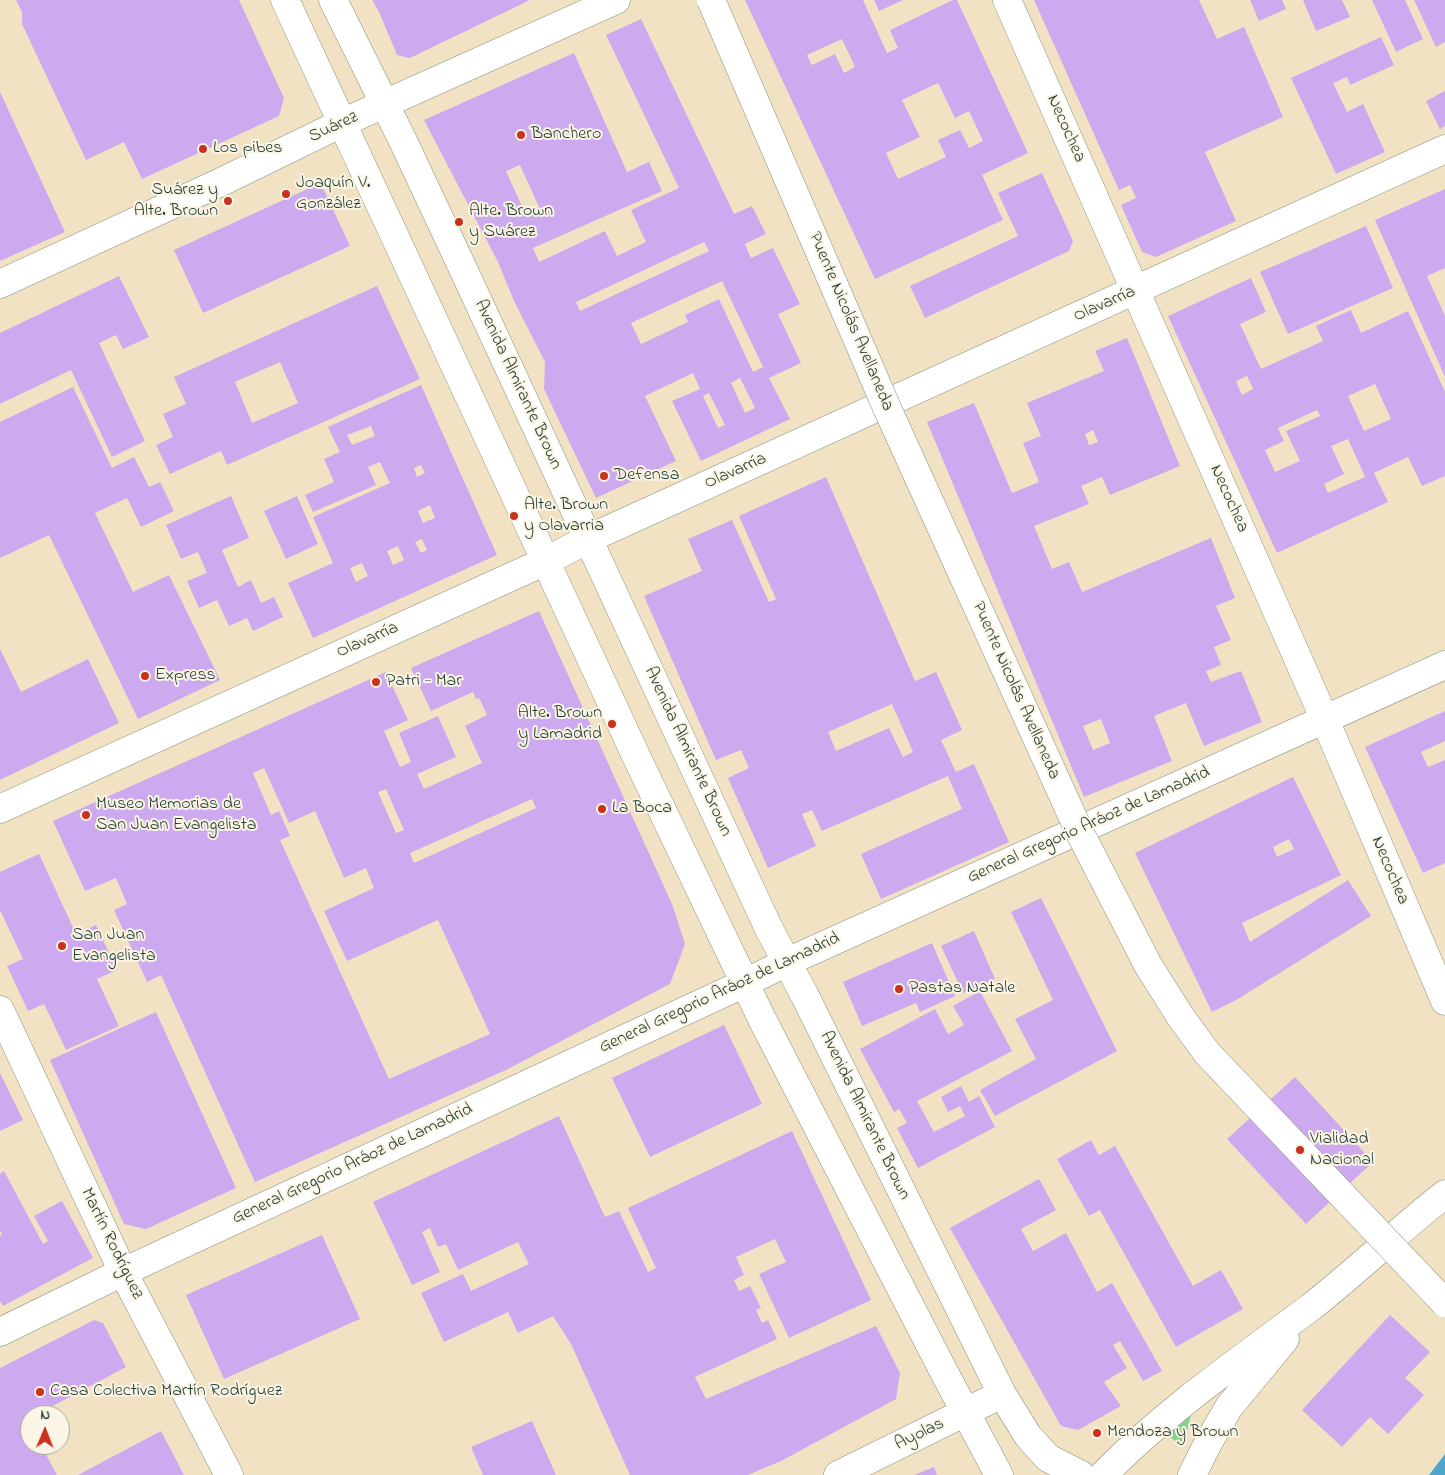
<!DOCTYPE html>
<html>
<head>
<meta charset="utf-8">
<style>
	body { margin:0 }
	#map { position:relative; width:1445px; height:1475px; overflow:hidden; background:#f2e2c4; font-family:"Indie Flower",sans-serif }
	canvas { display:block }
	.north { position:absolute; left:20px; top:1405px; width:50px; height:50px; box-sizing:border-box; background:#fcf5e5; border:1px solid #a4ab9e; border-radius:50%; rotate:1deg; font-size:14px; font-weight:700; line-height:20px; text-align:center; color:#1f3d34 }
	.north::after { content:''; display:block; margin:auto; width:18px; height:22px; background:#c8321e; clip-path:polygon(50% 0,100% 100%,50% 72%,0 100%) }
</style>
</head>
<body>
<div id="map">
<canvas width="1445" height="1475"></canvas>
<div class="north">N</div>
</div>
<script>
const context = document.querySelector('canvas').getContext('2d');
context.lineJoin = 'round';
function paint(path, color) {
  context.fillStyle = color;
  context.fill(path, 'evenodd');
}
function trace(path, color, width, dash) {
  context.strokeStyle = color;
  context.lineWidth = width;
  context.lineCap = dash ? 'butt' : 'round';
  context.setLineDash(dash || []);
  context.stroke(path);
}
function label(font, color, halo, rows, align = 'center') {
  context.font = font + ' "Indie Flower",sans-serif';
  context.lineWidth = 4;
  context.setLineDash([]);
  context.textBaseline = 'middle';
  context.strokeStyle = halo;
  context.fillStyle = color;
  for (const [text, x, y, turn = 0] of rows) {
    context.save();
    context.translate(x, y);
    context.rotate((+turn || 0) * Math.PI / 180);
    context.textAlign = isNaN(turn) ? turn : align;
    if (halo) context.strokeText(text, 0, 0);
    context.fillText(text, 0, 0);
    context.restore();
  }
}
const green = new Path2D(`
	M 1193,1406 L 1183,1447 L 1161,1430 Z`);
const water = new Path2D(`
	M 1445,1454 L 1445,1475 L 1429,1475 Z`);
const building = new Path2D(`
	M 16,0 L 239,0 L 284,98 L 279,116 L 142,179 L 124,142 L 86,160 L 22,24 L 22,12 Z
	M 372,0 L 530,0 L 410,58 L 397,55 L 379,12 Z
	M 745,0 L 863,0 L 887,53 L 898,48 L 890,30 L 953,0 L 957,0 L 1028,153 L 982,175 L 1003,220 L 875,279 ZM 842,39 L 855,67 L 844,73 L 835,54 L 812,65 L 807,55 ZM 938,83 L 955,118 L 969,111 L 983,141 L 969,148 L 960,130 L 938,140 L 946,157 L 898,179 L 886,153 L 920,137 L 902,100 Z
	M 874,0 L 903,0 L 879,11 Z
	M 1034,0 L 1199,0 L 1217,39 L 1244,27 L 1283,117 L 1205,152 L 1236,221 L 1156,257 L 1142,252 L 1121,205 L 1136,198 L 1130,185 L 1119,190 Z
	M 1250,0 L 1282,0 L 1286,9 L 1259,21 Z
	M 1303,0 L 1342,0 L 1350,17 L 1316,31 Z
	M 1372,0 L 1405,0 L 1423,39 L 1396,52 Z
	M 1414,0 L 1445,0 L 1445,42 L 1436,47 Z
	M 641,19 L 734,214 L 752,206 L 766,234 L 745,244 L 751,258 L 773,248 L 800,304 L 778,314 L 801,363 L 769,378 L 790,419 L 701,461 L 672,401 L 700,389 L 693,373 L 645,396 L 676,461 L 596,498 L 544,389 L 545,362 L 514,301 L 498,262 L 424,120 L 574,53 L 627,172 L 649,162 L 662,191 L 533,248 L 539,262 L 605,231 L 617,256 L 646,242 L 631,210 L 679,188 L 606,35 ZM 520,165 L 539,207 L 525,213 L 506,171 ZM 704,242 L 709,251 L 580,311 L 576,302 ZM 722,281 L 763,367 L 753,372 L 719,299 L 685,315 L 688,322 L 641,344 L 631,323 ZM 740,378 L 755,408 L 745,413 L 731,383 ZM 709,393 L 725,425 L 718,428 L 703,396 Z
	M 1381,37 L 1394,65 L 1350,85 L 1347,77 L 1333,83 L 1347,112 L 1363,104 L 1385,152 L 1336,174 L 1291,78 Z
	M 1445,91 L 1445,126 L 1440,129 L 1426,101 Z
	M 0,92 L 65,232 L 0,261 Z
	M 1042,173 L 1073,241 L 1069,251 L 925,318 L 910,286 L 1018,236 L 998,193 Z
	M 314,186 L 324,190 L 350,246 L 203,313 L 174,250 Z
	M 1445,189 L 1445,268 L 1427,276 L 1445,316 L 1445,377 L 1375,220 Z
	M 1366,226 L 1393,288 L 1288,334 L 1260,272 Z
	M 119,276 L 149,337 L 123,349 L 116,335 L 99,343 L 145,441 L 112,457 L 71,370 L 0,404 L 0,333 Z
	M 1251,278 L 1266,312 L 1240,324 L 1261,369 L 1323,341 L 1316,326 L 1351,310 L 1361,333 L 1408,311 L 1445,392 L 1445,476 L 1422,486 L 1408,457 L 1374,473 L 1388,502 L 1277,553 L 1168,316 ZM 1247,376 L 1253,389 L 1242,395 L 1236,381 ZM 1375,384 L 1391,419 L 1364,431 L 1348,396 ZM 1317,410 L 1320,416 L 1286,431 L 1300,461 L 1275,472 L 1265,450 L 1284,441 L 1278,428 ZM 1348,439 L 1365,477 L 1328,493 L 1324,484 L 1344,474 L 1331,446 Z
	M 377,286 L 420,379 L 227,465 L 221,451 L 170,474 L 156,445 L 173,437 L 163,414 L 186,404 L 174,377 ZM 280,362 L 298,403 L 252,423 L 235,382 Z
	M 1127,338 L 1180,466 L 1110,495 L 1102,477 L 1081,486 L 1089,504 L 1034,526 L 1052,569 L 1069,562 L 1082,592 L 1211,538 L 1235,598 L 1216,606 L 1231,640 L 1214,647 L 1221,665 L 1206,671 L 1211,682 L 1241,671 L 1262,722 L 1204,746 L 1186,703 L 1154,716 L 1172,761 L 1084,797 L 927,422 L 974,403 L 1012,493 L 1039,482 L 1023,443 L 1041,436 L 1027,403 L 1104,371 L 1095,351 ZM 1093,430 L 1098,442 L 1089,445 L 1085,434 ZM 1101,719 L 1110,743 L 1093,750 L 1083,726 Z
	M 421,385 L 497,555 L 313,638 L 288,583 L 333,563 L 313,517 L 390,483 L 380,462 L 368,467 L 376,485 L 313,512 L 305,495 L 334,482 L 324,459 L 340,452 L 328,427 ZM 371,426 L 375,436 L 352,445 L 347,435 ZM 421,465 L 425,473 L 417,477 L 414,468 ZM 430,505 L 435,518 L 423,523 L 418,511 ZM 422,539 L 427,550 L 421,553 L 415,542 ZM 398,546 L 404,560 L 393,565 L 387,551 ZM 362,563 L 368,576 L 356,582 L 350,568 Z
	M 73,387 L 112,468 L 134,457 L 149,487 L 160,482 L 174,511 L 141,527 L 127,498 L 95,513 L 133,592 L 169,575 L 220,680 L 138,719 L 49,535 L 0,558 L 0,422 Z
	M 826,477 L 915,681 L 936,672 L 962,730 L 941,740 L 956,772 L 974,764 L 1009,842 L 881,899 L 861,854 L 962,809 L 948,776 L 822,831 L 812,810 L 802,814 L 816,846 L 768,868 L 728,778 L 749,768 L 741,750 L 716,760 L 644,596 L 702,571 L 688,539 L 732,520 L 769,602 L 776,599 L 739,516 ZM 892,704 L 913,752 L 903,757 L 889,728 L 836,751 L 828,732 Z
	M 231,496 L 249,538 L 222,550 L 238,587 L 251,580 L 261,603 L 274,597 L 283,617 L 253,631 L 247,618 L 229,626 L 217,600 L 199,608 L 187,581 L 207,573 L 198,552 L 181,559 L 166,525 Z
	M 297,496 L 318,544 L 286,559 L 264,511 Z
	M 539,611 L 672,904 L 685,944 L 670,984 L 506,1070 L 255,1182 L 161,975 L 147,982 L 114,910 L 127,904 L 116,878 L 85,891 L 53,821 L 386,672 L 408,720 L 384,731 L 400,767 L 411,762 L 399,733 L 438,716 L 456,757 L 417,774 L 424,789 L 482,763 L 465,726 L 487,715 L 479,698 L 476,699 L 473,692 L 431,711 L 411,668 ZM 264,768 L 289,823 L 315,811 L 344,878 L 366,868 L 374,888 L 324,911 L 347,961 L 438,920 L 490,1034 L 389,1079 L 280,840 L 290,836 L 279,811 L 271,815 L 253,773 ZM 386,789 L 404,830 L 396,833 L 378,792 ZM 532,799 L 536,808 L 414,863 L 410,853 Z
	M 0,649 L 21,692 L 88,659 L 119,723 L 0,780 Z
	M 1445,711 L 1445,741 L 1421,752 L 1428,767 L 1445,760 L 1445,863 L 1423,873 L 1365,747 Z
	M 1293,777 L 1341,875 L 1242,923 L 1250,942 L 1348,880 L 1371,916 L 1238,999 L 1212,1012 L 1135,853 ZM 1289,839 L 1294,849 L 1277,857 L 1273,847 Z
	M 39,854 L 76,934 L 96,925 L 117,970 L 97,979 L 119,1026 L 66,1050 L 44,1004 L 28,1011 L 7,966 L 23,959 L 0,910 L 0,872 Z
	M 1041,898 L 1117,1051 L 995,1116 L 980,1090 L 1036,1059 L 1015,1019 L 1053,1000 L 1011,912 Z
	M 974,931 L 995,979 L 963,993 L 941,946 Z
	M 932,943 L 955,996 L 920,1012 L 916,1003 L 862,1026 L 843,982 Z
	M 980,991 L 1012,1051 L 917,1101 L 934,1132 L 965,1116 L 960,1106 L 948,1112 L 941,1097 L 961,1086 L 969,1102 L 979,1096 L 995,1127 L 918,1168 L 897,1128 L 907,1123 L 899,1109 L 894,1112 L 860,1049 L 935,1009 L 948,1034 L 964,1025 L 953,1006 Z
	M 156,1012 L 236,1188 L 146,1229 L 124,1224 L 50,1060 Z
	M 724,1025 L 762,1104 L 650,1157 L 612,1078 Z
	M 0,1073 L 23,1120 L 0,1131 Z
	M 1295,1077 L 1373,1162 L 1306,1224 L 1227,1139 Z
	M 559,1116 L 605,1217 L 619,1211 L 648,1272 L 656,1268 L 628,1208 L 792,1131 L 871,1300 L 789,1338 L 759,1274 L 786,1262 L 775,1239 L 736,1257 L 744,1275 L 734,1280 L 739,1291 L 750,1286 L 761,1308 L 756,1310 L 762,1323 L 768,1320 L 777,1339 L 695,1377 L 706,1399 L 876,1326 L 900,1373 L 896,1399 L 781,1461 L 748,1475 L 630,1475 L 571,1344 L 553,1316 L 518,1333 L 508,1312 L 444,1342 L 421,1293 L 463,1274 L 471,1291 L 529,1264 L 518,1242 L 458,1270 L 446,1244 L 438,1247 L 430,1228 L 422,1232 L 440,1272 L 412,1285 L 373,1202 Z
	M 1091,1140 L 1099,1155 L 1115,1146 L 1193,1286 L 1221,1270 L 1243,1309 L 1176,1347 L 1100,1210 L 1089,1216 L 1057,1159 Z
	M 4,1171 L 43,1244 L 48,1241 L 34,1216 L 62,1201 L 93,1258 L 3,1306 L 0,1301 L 0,1236 L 2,1234 L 0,1231 L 0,1174 Z
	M 1039,1179 L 1056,1210 L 1021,1229 L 1033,1251 L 1066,1233 L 1097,1292 L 1112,1283 L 1162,1371 L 1143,1381 L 1120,1341 L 1113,1345 L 1127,1368 L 1104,1382 L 1121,1406 L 1078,1430 L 1061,1426 L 950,1228 Z
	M 322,1235 L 360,1319 L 224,1379 L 186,1295 Z
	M 1390,1315 L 1430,1352 L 1405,1378 L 1424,1395 L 1388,1434 L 1370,1417 L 1342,1447 L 1302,1410 Z
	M 94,1320 L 103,1323 L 126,1367 L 36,1415 L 30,1415 L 30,1418 L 27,1420 L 30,1426 L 30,1445 L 41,1445 L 57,1475 L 0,1475 L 0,1368 Z
	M 532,1421 L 556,1475 L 483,1475 L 471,1447 Z
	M 161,1431 L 184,1475 L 78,1475 Z
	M 934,1467 L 937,1475 L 914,1475 Z`);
const minor = new Path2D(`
	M 1007,0 L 1325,720 L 1445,1001
	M 0,284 L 219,183 L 342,123 L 616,0
	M 0,809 L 546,561 L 588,539 L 1445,149
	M 0,1010 L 123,1272 L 229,1475
	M 0,1332 L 123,1272 L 745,983 L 787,962 L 1445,665
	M 838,1475 L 1002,1394`);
const secondary = new Path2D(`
	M 285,0 L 638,760 L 763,1021 L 944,1372 L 999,1475
	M 333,0 L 404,143 L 465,273 L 769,929 L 805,996 L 1002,1394 L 1028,1436 L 1048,1458 L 1081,1475
	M 1104,1474 C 1167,1410 1240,1360 1311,1307 C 1357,1271 1399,1230 1445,1194
	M 1192,1475 L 1208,1443 L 1229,1407 L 1285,1339`);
const secondaryBridge = new Path2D(`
	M 711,0 L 887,408 L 1080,833 L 1148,965 L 1180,1016 L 1207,1053 L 1445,1303`);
const markers = [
	[521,135,5,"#c8321e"],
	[203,149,5,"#c8321e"],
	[286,194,5,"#c8321e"],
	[228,201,5,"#c8321e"],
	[459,222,5,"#c8321e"],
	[604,476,5,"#c8321e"],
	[514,516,5,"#c8321e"],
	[145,676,5,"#c8321e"],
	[376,682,5,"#c8321e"],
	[612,724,5,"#c8321e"],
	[602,809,5,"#c8321e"],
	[86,815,5,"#c8321e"],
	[62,946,5,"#c8321e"],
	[899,989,5,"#c8321e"],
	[1300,1150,5,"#c8321e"],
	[40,1392,5,"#c8321e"],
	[1097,1433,5,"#c8321e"]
];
const streetNames = [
	["Suárez",334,128,-25],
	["Necochea",1065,129,66],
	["Olavarría",1105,305,-24],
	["Puente Nicolás Avellaneda",850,322,67],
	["Avenida Almirante Brown",517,385,65],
	["Olavarría",736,472,-24],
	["Necochea",1228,499,66],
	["Olavarría",368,641,-24],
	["Puente Nicolás Avellaneda",1015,691,66],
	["Avenida Almirante Brown",687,752,65],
	["General Gregorio Aráoz de Lamadrid",1089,826,-24],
	["Necochea",1389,871,67],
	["General Gregorio Aráoz de Lamadrid",720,994,-25],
	["Avenida Almirante Brown",864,1116,64],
	["General Gregorio Aráoz de Lamadrid",353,1165,-25],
	["Martín Rodríguez",111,1244,64],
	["Ayolas",920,1435,-26]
];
const poiNames = [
	["Banchero",531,135],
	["Los pibes",213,149],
	["Joaquín V.",296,184],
	["González",296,205],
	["Suárez y",218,191,"right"],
	["Alte. Brown",218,212,"right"],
	["Alte. Brown",469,212],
	["y Suárez",469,233],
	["Defensa",614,476],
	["Alte. Brown",524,506],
	["y Olavarria",524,527],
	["Express",155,676],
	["Patri - Mar",386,682],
	["Alte. Brown",602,714,"right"],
	["y Lamadrid",602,735,"right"],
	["Museo Memorias de",96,805],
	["San Juan Evangelista",96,826],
	["La Boca",612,809],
	["San Juan",72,936],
	["Evangelista",72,957],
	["Pastas Natale",909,989],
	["Vialidad",1310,1140],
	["Nacional",1310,1161],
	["Casa Colectiva Martín Rodríguez",50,1392],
	["Mendoza y Brown",1107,1433]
];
paint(green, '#83d292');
paint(water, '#4ea6cb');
paint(building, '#cdaaf0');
trace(minor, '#88907c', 29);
trace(secondary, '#88907c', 29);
trace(minor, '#fff', 28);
trace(secondary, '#fff', 28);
trace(secondaryBridge, '#88907c', 29, []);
trace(secondaryBridge, '#fff', 28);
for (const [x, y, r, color] of markers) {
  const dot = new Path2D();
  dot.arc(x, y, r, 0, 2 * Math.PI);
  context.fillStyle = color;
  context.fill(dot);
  trace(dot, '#fcf5e5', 2);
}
label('18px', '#1f3d34', '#fcf5e5', streetNames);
label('18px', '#1f3d34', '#fcf5e5', poiNames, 'left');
</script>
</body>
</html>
